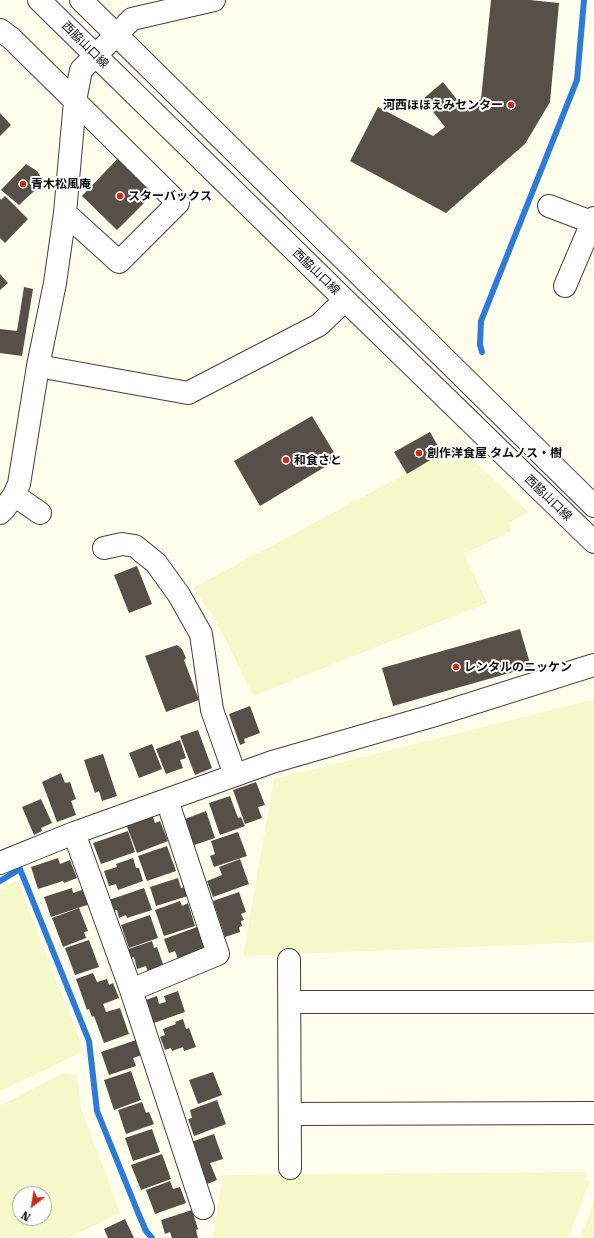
<!DOCTYPE html>
<html>
<head>
<meta charset="utf-8">
<style>
	body { margin:0 }
	#map { position:relative; width:594px; height:1238px; overflow:hidden; background:#fffeec; font-family:"Roboto Serif",serif }
	canvas { display:block }
	.north { position:absolute; left:12px; top:1186px; width:40px; height:40px; box-sizing:border-box; background:#fff; border:1px solid #9e9e9e; border-radius:50%; rotate:211deg; font-size:11px; font-weight:700; line-height:16px; text-align:center; color:#0d0d0d }
	.north::after { content:''; display:block; margin:auto; width:14px; height:18px; background:#c92a19; clip-path:polygon(50% 0,100% 100%,50% 72%,0 100%) }
</style>
</head>
<body>
<div id="map">
<canvas width="594" height="1238"></canvas>
<div class="north">N</div>
</div>
<script>
const context = document.querySelector('canvas').getContext('2d');
context.lineJoin = 'round';
function paint(path, color) {
  context.fillStyle = color;
  context.fill(path, 'evenodd');
}
function trace(path, color, width, dash) {
  context.strokeStyle = color;
  context.lineWidth = width;
  context.lineCap = dash ? 'butt' : 'round';
  context.setLineDash(dash || []);
  context.stroke(path);
}
function label(font, color, halo, rows, align = 'center') {
  context.font = font + ' "Roboto Serif","Noto Sans JP",serif';
  context.lineWidth = 4;
  context.setLineDash([]);
  context.textBaseline = 'middle';
  context.strokeStyle = halo;
  context.fillStyle = color;
  for (const [text, x, y, turn = 0] of rows) {
    context.save();
    context.translate(x, y);
    context.rotate((+turn || 0) * Math.PI / 180);
    context.textAlign = isNaN(turn) ? turn : align;
    if (halo) context.strokeText(text, 0, 0);
    context.fillText(text, 0, 0);
    context.restore();
  }
}
const farmland = new Path2D(`
	M 466,453 L 529,513 L 509,522 L 511,531 L 464,554 L 487,603 L 253,696 L 228,644 L 213,616 L 193,588 L 437,457 L 443,464 Z
	M 594,699 L 594,942 L 243,956 L 274,779 Z
	M 17,880 L 84,1051 L 0,1091 L 0,891 Z
	M 63,1073 L 77,1075 L 81,1108 L 120,1213 L 68,1238 L 0,1238 L 0,1106 ZM 20,1194 L 44,1194 L 44,1218 L 20,1218 Z
	M 587,1172 L 584,1180 L 590,1181 L 568,1238 L 213,1238 L 223,1175 Z
	M 594,1200 L 594,1238 L 581,1238 Z`);
const stream = new Path2D(`
	M 482,352 L 480,345 L 481,321 L 577,80 L 584,0
	M 0,881 L 20,869 L 89,1041 L 97,1111 L 139,1215 L 146,1231 L 152,1238`);
const building = new Path2D(`
	M 491,0 L 530,0 L 559,3 L 550,102 L 525,144 L 446,213 L 350,161 L 378,107 L 433,136 L 445,127 L 423,99 L 443,82 L 466,111 L 481,99 Z
	M 0,113 L 11,125 L 0,136 Z
	M 123,153 L 159,188 L 117,230 L 82,196 Z
	M 26,164 L 37,171 L 44,182 L 19,205 L 1,190 Z
	M 5,196 L 28,219 L 5,243 L 0,238 L 0,198 L 1,200 Z
	M 0,274 L 8,283 L 0,290 Z
	M 24,287 L 33,289 L 22,356 L 0,353 L 0,329 L 17,331 Z
	M 312,416 L 338,459 L 260,506 L 234,461 Z
	M 430,432 L 442,453 L 407,474 L 394,452 Z
	M 137,566 L 152,604 L 129,613 L 114,575 Z
	M 520,629 L 531,667 L 393,706 L 382,668 Z
	M 177,645 L 182,649 L 186,658 L 184,660 L 199,700 L 166,712 L 145,656 Z
	M 250,706 L 260,733 L 244,739 L 245,743 L 240,745 L 229,714 Z
	M 198,730 L 212,768 L 195,775 L 180,736 Z
	M 180,740 L 186,758 L 180,760 L 183,768 L 166,774 L 156,749 Z
	M 152,744 L 162,769 L 139,778 L 129,753 Z
	M 103,754 L 117,796 L 102,801 L 99,791 L 95,793 L 84,760 Z
	M 61,773 L 65,783 L 70,782 L 76,799 L 71,801 L 76,815 L 57,822 L 42,782 Z
	M 256,782 L 265,805 L 258,807 L 262,818 L 245,824 L 233,790 Z
	M 230,796 L 238,818 L 241,817 L 245,826 L 220,835 L 209,803 Z
	M 41,799 L 52,823 L 41,828 L 42,831 L 34,835 L 22,807 Z
	M 206,811 L 215,838 L 194,845 L 185,819 Z
	M 152,815 L 155,823 L 160,821 L 168,841 L 137,853 L 126,824 Z
	M 128,831 L 135,852 L 101,864 L 93,843 Z
	M 238,832 L 247,856 L 214,867 L 210,856 L 215,854 L 211,841 Z
	M 167,846 L 176,871 L 147,881 L 138,856 Z
	M 58,858 L 60,864 L 70,860 L 77,878 L 64,883 L 63,881 L 38,889 L 31,867 Z
	M 133,858 L 136,868 L 139,868 L 143,881 L 118,890 L 116,884 L 109,886 L 104,871 L 117,867 L 116,864 Z
	M 240,859 L 249,884 L 213,897 L 207,881 L 222,875 L 219,867 Z
	M 178,878 L 181,888 L 188,886 L 191,895 L 156,906 L 150,887 Z
	M 72,888 L 73,893 L 85,889 L 90,904 L 51,917 L 44,897 Z
	M 144,888 L 152,910 L 127,918 L 126,915 L 119,918 L 117,910 L 113,911 L 109,900 Z
	M 239,892 L 246,912 L 241,914 L 244,920 L 241,921 L 242,926 L 239,927 L 240,932 L 225,937 L 213,901 Z
	M 180,901 L 182,906 L 188,903 L 195,926 L 164,936 L 155,910 Z
	M 79,908 L 88,931 L 84,932 L 86,938 L 63,947 L 52,918 Z
	M 150,915 L 158,938 L 129,948 L 121,925 Z
	M 197,927 L 206,951 L 178,959 L 175,951 L 169,953 L 164,939 Z
	M 89,940 L 99,967 L 75,975 L 65,948 Z
	M 152,941 L 154,948 L 157,947 L 164,967 L 148,972 L 146,966 L 137,969 L 134,957 L 129,959 L 126,950 Z
	M 93,973 L 97,982 L 107,979 L 109,985 L 113,983 L 119,998 L 103,1004 L 106,1012 L 120,1008 L 129,1034 L 104,1043 L 94,1016 L 92,1017 L 89,1009 L 87,1010 L 76,979 Z
	M 178,991 L 185,1012 L 151,1024 L 143,1001 L 157,996 L 159,1004 L 166,1002 L 164,996 Z
	M 183,1019 L 186,1029 L 189,1028 L 196,1047 L 184,1051 L 183,1047 L 172,1051 L 171,1048 L 165,1050 L 160,1037 L 165,1035 L 163,1029 L 176,1024 L 175,1022 Z
	M 136,1040 L 142,1055 L 133,1058 L 136,1066 L 109,1075 L 101,1052 Z
	M 131,1071 L 141,1100 L 114,1110 L 104,1080 Z
	M 213,1072 L 222,1095 L 198,1104 L 189,1080 Z
	M 217,1100 L 226,1124 L 194,1136 L 188,1119 L 192,1118 L 190,1110 Z
	M 142,1102 L 146,1113 L 149,1112 L 154,1124 L 126,1134 L 118,1110 Z
	M 152,1129 L 160,1152 L 133,1161 L 125,1138 Z
	M 214,1134 L 223,1159 L 210,1163 L 217,1180 L 207,1184 L 191,1142 Z
	M 162,1154 L 171,1179 L 141,1190 L 131,1165 Z
	M 170,1181 L 173,1189 L 180,1187 L 186,1203 L 155,1214 L 146,1190 Z
	M 192,1210 L 198,1229 L 196,1230 L 198,1238 L 172,1238 L 170,1232 L 165,1234 L 161,1220 Z
	M 125,1219 L 134,1238 L 108,1238 L 104,1229 Z`);
const minor = new Path2D(`
	M 39,0 L 345,300 L 594,542
	M 81,0 L 594,506
	M 0,30 L 11,38 L 75,101 L 81,70 L 132,19 L 214,0
	M 549,206 L 594,223
	M 565,286 L 594,218
	M 38,366 L 188,393 L 319,325 L 345,300
	M 14,495 L 19,484 L 38,366 L 55,283 L 65,213 L 75,101 L 178,203 L 119,262 L 65,213
	M 0,513 L 5,508 L 14,495 L 40,513
	M 104,548 L 122,544 L 135,546 L 156,563 L 179,595 L 201,634 L 212,710 L 235,775
	M 167,800 L 218,954 L 131,990 L 203,1208
	M 74,833 L 272,762 L 432,716 L 594,665
	M 0,863 L 74,833 L 131,990
	M 289,960 L 290,1168
	M 290,1002 L 594,1002
	M 290,1114 L 594,1113`);
const markers = [
	[511,105,4,"#c92a19"],
	[23,184,4,"#c92a19"],
	[120,196,4,"#c92a19"],
	[419,453,4,"#c92a19"],
	[286,460,4,"#c92a19"],
	[456,667,4,"#c92a19"]
];
const streetNames = [
	["西脇山口線",85,45,45],
	["西脇山口線",316,272,44],
	["西脇山口線",548,498,44]
];
const poiNames = [
	["河西ほほえみセンター",503,105,"right"],
	["青木松風庵",31,184],
	["スターバックス",128,196],
	["創作洋食屋 タムノス・樹",427,453],
	["和食さと",294,460],
	["レンタルのニッケン",464,667]
];
paint(farmland, '#f5f8c9');
trace(stream, '#2c7bd9', 6);
paint(building, '#565048');
trace(minor, '#404040', 24);
trace(minor, '#fff', 22);
for (const [x, y, r, color] of markers) {
  const dot = new Path2D();
  dot.arc(x, y, r, 0, 2 * Math.PI);
  context.fillStyle = color;
  context.fill(dot);
  trace(dot, '#fff', 1.5);
}
label('12px', '#0d0d0d', '#fff', streetNames);
label('bold 12px', '#0d0d0d', '#fff', poiNames, 'left');
</script>
</body>
</html>
